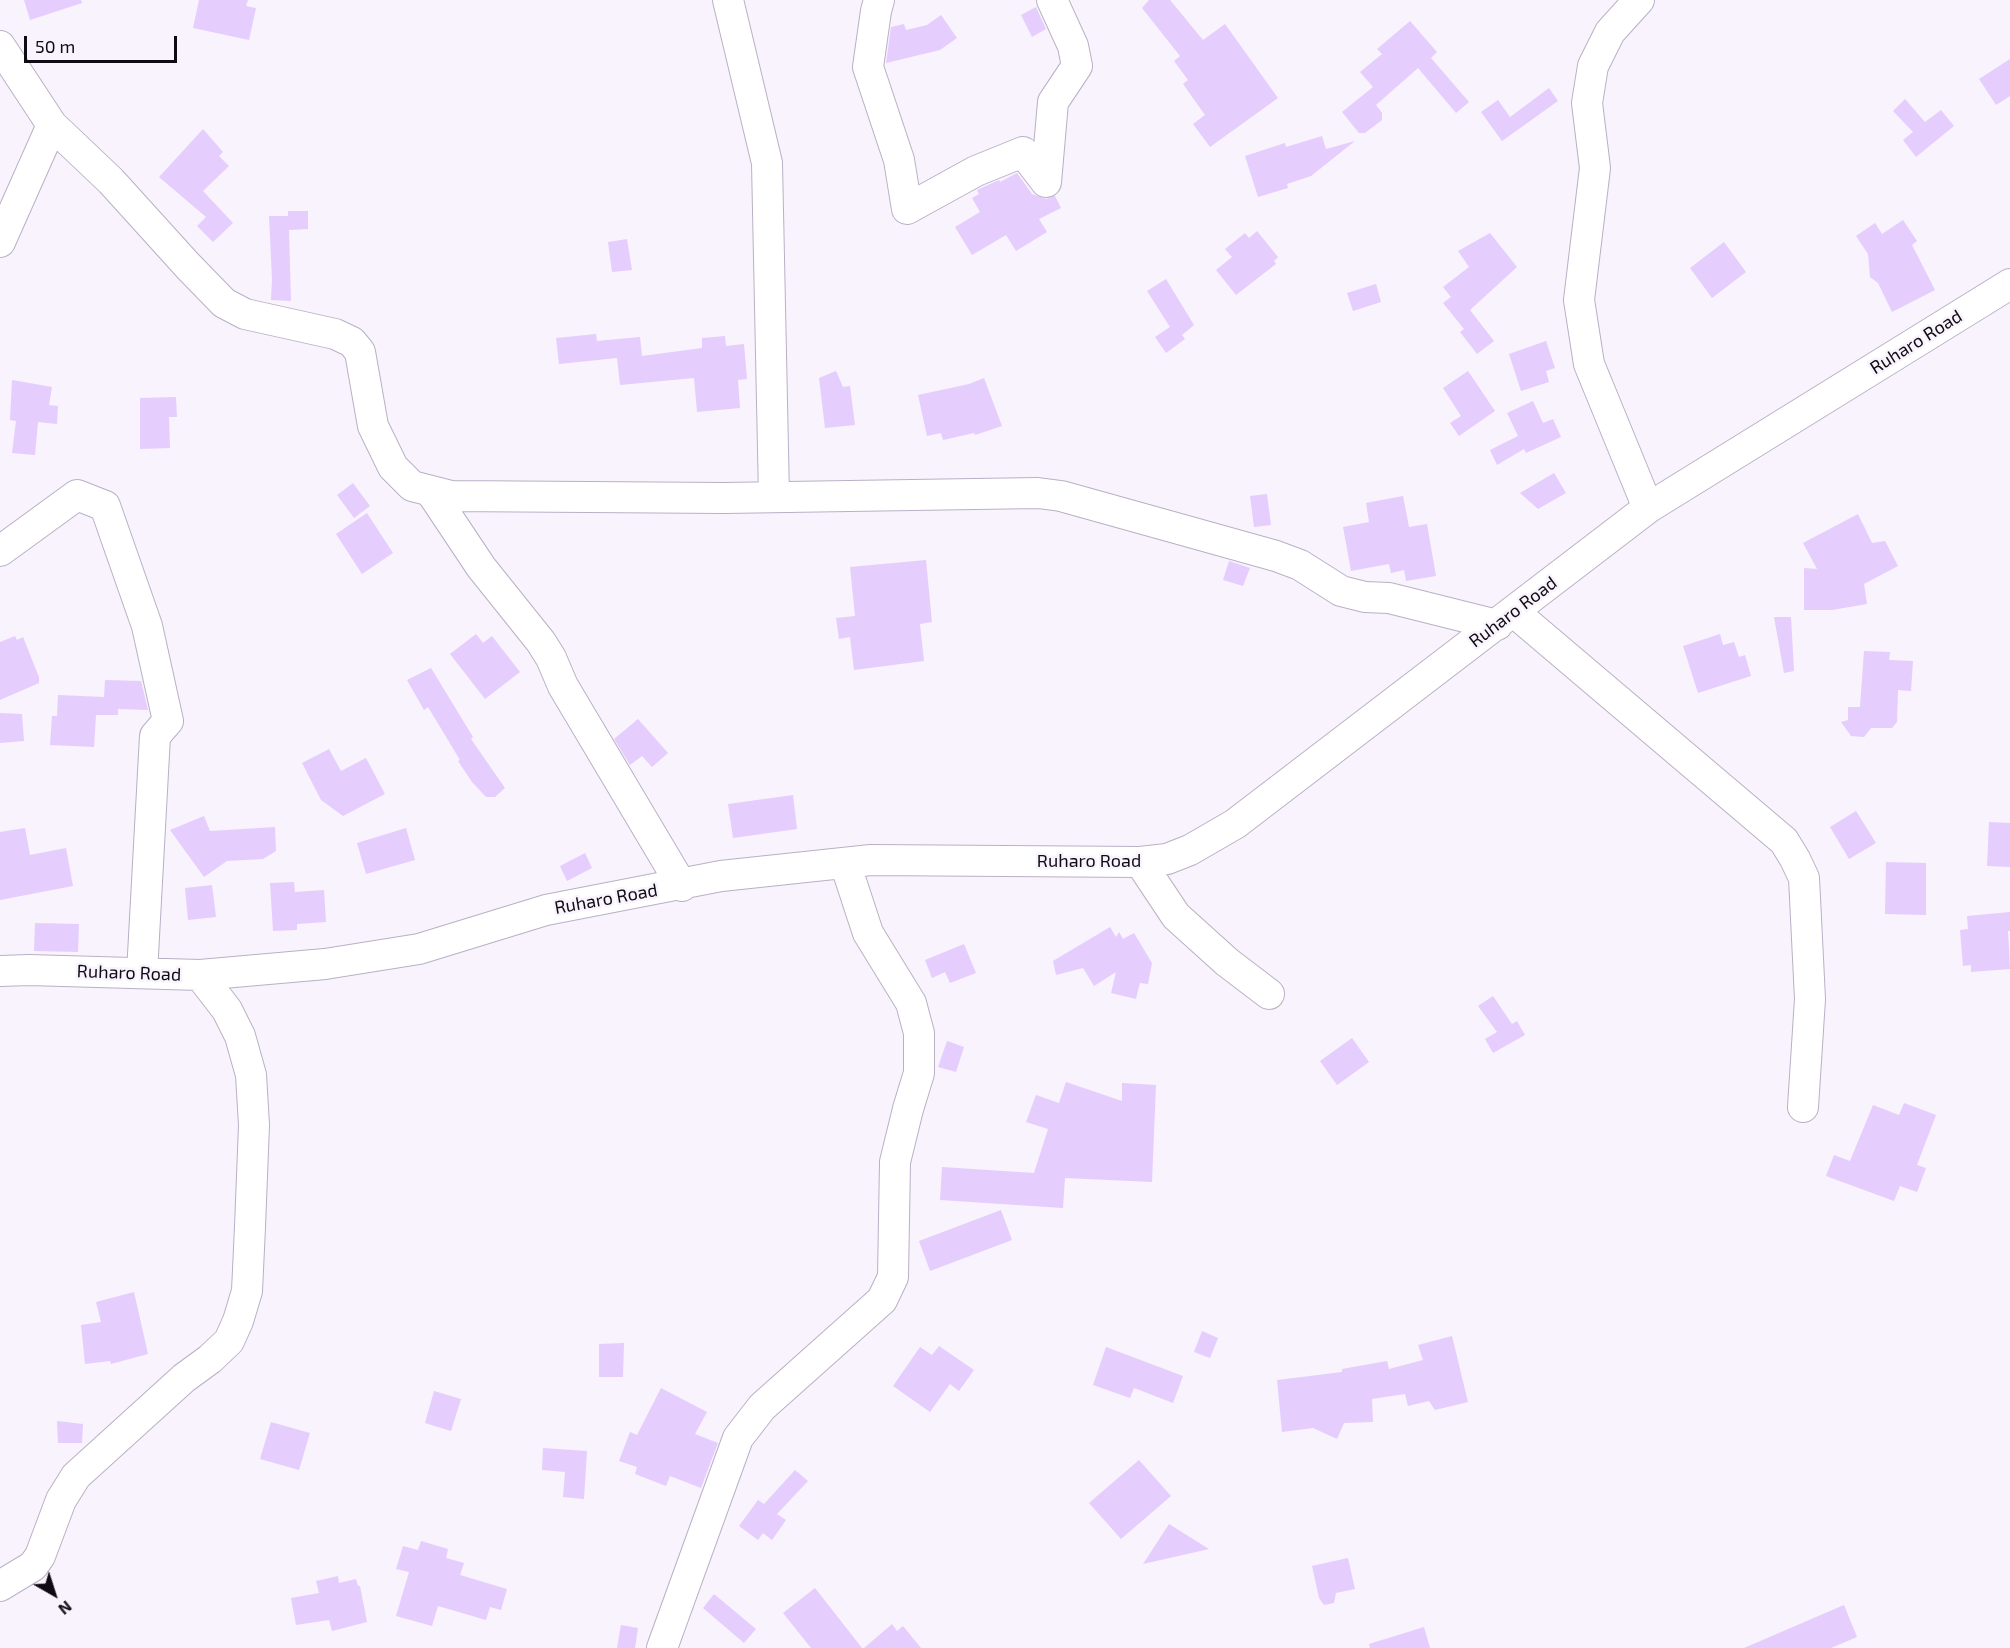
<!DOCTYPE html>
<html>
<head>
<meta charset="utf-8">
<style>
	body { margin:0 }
	#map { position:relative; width:2010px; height:1648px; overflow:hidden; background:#f8f3fc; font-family:"Exo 2",sans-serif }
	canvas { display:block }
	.north { position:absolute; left:24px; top:1564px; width:60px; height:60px; -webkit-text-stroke:4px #f8f3fc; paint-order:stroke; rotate:141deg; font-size:16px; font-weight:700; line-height:24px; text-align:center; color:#0f0b13 }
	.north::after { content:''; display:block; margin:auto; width:21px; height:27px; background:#0f0b13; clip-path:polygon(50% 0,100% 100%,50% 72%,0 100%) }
	.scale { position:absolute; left:24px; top:36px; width:153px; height:27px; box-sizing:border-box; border:3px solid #0f0b13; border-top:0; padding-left:8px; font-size:18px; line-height:21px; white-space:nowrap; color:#0f0b13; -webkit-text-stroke:4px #f8f3fc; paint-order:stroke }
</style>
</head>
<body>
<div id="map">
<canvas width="2010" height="1648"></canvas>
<div class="north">N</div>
<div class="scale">50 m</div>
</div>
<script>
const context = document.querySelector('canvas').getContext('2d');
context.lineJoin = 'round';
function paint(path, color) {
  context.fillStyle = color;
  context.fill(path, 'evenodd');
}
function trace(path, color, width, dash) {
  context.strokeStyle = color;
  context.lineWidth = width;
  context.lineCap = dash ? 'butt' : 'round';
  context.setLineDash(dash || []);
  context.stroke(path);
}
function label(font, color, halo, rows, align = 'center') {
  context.font = font + ' "Exo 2",sans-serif';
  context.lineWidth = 5;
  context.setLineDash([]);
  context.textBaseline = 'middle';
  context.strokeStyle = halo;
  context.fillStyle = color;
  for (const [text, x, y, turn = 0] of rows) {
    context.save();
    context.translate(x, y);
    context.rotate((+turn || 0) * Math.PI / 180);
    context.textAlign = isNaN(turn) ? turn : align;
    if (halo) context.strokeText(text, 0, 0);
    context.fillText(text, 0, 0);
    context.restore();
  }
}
const building = new Path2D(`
	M 24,0 L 81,0 L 82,3 L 30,20 Z
	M 199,0 L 248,0 L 246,6 L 256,8 L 249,40 L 193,28 Z
	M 1149,0 L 1170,0 L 1203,40 L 1225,24 L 1278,98 L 1210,147 L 1193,124 L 1205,115 L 1183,84 L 1188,80 L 1174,61 L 1180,56 L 1142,8 Z
	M 1036,7 L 1046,29 L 1032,37 L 1021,15 Z
	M 941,15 L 957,38 L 940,50 L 886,63 L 891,27 L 904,24 L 906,30 L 927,25 Z
	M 1410,21 L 1437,52 L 1431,58 L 1469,102 L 1456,113 L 1418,68 L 1376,105 L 1382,113 L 1382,120 L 1365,133 L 1359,133 L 1342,112 L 1373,87 L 1360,72 L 1382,54 L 1377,49 Z
	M 2010,59 L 2010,96 L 1996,105 L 1979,79 Z
	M 1549,88 L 1558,101 L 1502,141 L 1481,112 L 1498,100 L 1510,117 Z
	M 1905,99 L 1925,122 L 1941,110 L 1954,126 L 1916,157 L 1903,140 L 1913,132 L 1893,111 Z
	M 203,129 L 223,152 L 219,156 L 229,166 L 203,191 L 233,223 L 213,242 L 197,226 L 206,217 L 159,177 Z
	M 1322,136 L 1326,149 L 1355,141 L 1311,176 L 1287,184 L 1288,188 L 1258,197 L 1245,156 L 1285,143 L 1286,147 Z
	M 1017,173 L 1032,194 L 1046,199 L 1055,196 L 1061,208 L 1039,219 L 1047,232 L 1016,251 L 1006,235 L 972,255 L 955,227 L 980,212 L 972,198 L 979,194 L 977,190 L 999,180 L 1000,182 Z
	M 288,211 L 308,211 L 308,229 L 289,230 L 291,301 L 271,300 L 272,279 L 269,216 L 288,216 Z
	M 1903,220 L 1917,241 L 1912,245 L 1935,290 L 1892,312 L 1878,283 L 1870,277 L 1868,254 L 1856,236 L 1875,223 L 1882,234 Z
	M 1257,231 L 1278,257 L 1274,261 L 1276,264 L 1236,295 L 1216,270 L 1232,257 L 1225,249 L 1245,233 L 1249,238 Z
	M 1490,233 L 1517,267 L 1470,310 L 1494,341 L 1477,354 L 1460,332 L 1464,329 L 1443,303 L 1451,297 L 1443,287 L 1469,267 L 1458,251 Z
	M 627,239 L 632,270 L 612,272 L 608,242 Z
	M 1724,242 L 1746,272 L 1712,298 L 1690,268 Z
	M 1166,279 L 1194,325 L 1182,335 L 1185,339 L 1166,353 L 1155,337 L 1170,327 L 1147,291 Z
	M 1376,284 L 1381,302 L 1353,311 L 1347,293 Z
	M 596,334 L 597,341 L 640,337 L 642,356 L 702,348 L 702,338 L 725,336 L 726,346 L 744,344 L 747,379 L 738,380 L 740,408 L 697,412 L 694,378 L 620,385 L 617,358 L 559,364 L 556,338 Z
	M 1546,341 L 1555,368 L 1546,371 L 1549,382 L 1521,391 L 1509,354 Z
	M 836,371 L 843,387 L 850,386 L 855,425 L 825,428 L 819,378 Z
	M 1468,371 L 1495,411 L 1459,436 L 1450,423 L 1461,416 L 1443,388 Z
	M 984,378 L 1002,426 L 975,435 L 974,433 L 943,440 L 941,433 L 927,436 L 918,395 L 969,384 Z
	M 12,380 L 52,387 L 49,405 L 58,406 L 57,424 L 38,422 L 35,455 L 12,453 L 16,421 L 10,420 Z
	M 176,397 L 177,417 L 169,417 L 170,448 L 140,449 L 140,398 Z
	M 1533,401 L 1543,423 L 1553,419 L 1561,437 L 1526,453 L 1524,449 L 1497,465 L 1490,450 L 1518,436 L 1507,413 Z
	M 1554,473 L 1566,493 L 1538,509 L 1520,493 Z
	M 353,483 L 370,506 L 354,518 L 337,495 Z
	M 1267,494 L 1271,525 L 1254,527 L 1250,496 Z
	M 1403,496 L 1409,527 L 1427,524 L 1436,576 L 1406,581 L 1404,570 L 1391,573 L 1389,564 L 1351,571 L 1343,527 L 1369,522 L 1366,503 Z
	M 367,513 L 393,553 L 362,574 L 336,534 Z
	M 1858,514 L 1872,543 L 1885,541 L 1898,566 L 1864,584 L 1867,604 L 1832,610 L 1804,610 L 1804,568 L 1817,569 L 1803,543 Z
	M 926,560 L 932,622 L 920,624 L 924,661 L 854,670 L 850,637 L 839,639 L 836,618 L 855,616 L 850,567 Z
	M 1229,561 L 1250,568 L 1243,586 L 1223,580 Z
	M 1774,617 L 1791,617 L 1794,671 L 1784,673 Z
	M 476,634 L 483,643 L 492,636 L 520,672 L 485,699 L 450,654 Z
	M 1720,634 L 1723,645 L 1734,642 L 1739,657 L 1745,655 L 1751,676 L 1698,693 L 1683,646 Z
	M 15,636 L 17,640 L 23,637 L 39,677 L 39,683 L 0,700 L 0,642 Z
	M 1864,651 L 1890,652 L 1889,660 L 1913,661 L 1911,691 L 1898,690 L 1897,722 L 1892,728 L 1871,728 L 1864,737 L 1851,736 L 1841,722 L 1848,720 L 1848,707 L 1860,707 Z
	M 431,668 L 473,737 L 471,739 L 505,788 L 495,797 L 486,797 L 472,782 L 458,761 L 460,760 L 428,707 L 424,710 L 407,680 Z
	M 105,680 L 141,681 L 148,710 L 118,709 L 118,715 L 96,715 L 94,747 L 50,745 L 52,716 L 57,716 L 58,695 L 104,697 Z
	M 0,713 L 22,714 L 24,741 L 0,743 Z
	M 638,719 L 668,753 L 652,767 L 642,756 L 630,765 L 614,739 Z
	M 329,749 L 341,771 L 366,758 L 385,794 L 343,816 L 321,800 L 302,763 Z
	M 793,795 L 797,829 L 733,838 L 728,804 Z
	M 1856,811 L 1876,843 L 1849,859 L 1830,827 Z
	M 204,816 L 210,831 L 275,827 L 276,851 L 263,859 L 227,861 L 204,877 L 170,830 Z
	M 1989,822 L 2010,823 L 2010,867 L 1987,866 Z
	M 25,828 L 30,855 L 66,848 L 73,886 L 0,900 L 0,832 Z
	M 406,828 L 415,860 L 366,874 L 357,843 Z
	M 585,853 L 592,868 L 567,881 L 560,866 Z
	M 1886,862 L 1926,863 L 1926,915 L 1885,914 Z
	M 294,882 L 295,892 L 324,890 L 326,922 L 297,924 L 297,930 L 273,931 L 270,883 Z
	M 212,885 L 216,917 L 188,920 L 185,888 Z
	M 2010,912 L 2010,931 L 2008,931 L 2010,969 L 1971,972 L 1971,965 L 1963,966 L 1960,930 L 1968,929 L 1967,916 Z
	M 35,923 L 79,924 L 78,952 L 34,951 Z
	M 1110,927 L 1116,937 L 1119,932 L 1123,939 L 1134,933 L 1152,963 L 1148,984 L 1140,983 L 1136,999 L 1111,993 L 1116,972 L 1094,986 L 1083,968 L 1056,975 L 1053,961 Z
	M 964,944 L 976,973 L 950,983 L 945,972 L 932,978 L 925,960 Z
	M 1493,996 L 1512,1024 L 1517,1021 L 1525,1035 L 1493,1053 L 1485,1039 L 1497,1032 L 1478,1006 Z
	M 1352,1038 L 1369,1062 L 1337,1085 L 1320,1061 Z
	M 947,1041 L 964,1047 L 956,1072 L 938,1067 Z
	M 1066,1082 L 1122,1101 L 1122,1083 L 1156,1085 L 1152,1182 L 1065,1178 L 1063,1208 L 940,1200 L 942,1167 L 1034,1173 L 1048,1129 L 1026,1122 L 1036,1095 L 1059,1103 Z
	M 1904,1103 L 1936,1115 L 1917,1165 L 1926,1168 L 1917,1192 L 1900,1186 L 1894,1201 L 1826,1176 L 1834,1155 L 1850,1161 L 1873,1105 L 1899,1115 Z
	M 1001,1210 L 1012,1240 L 930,1271 L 919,1241 Z
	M 134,1292 L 148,1354 L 111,1364 L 110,1361 L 85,1364 L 81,1325 L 101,1322 L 96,1302 Z
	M 1202,1331 L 1218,1338 L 1210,1358 L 1194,1352 Z
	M 1452,1336 L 1468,1402 L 1435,1410 L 1429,1401 L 1408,1406 L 1405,1394 L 1372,1399 L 1373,1422 L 1344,1423 L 1337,1439 L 1313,1428 L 1282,1432 L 1277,1380 L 1342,1372 L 1342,1369 L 1387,1361 L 1389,1369 L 1423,1360 L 1418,1345 Z
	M 624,1343 L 623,1377 L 599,1377 L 599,1344 Z
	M 939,1346 L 974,1370 L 959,1391 L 950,1384 L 930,1412 L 893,1386 L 920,1347 L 932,1355 Z
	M 1106,1347 L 1183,1376 L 1173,1403 L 1134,1388 L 1130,1398 L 1093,1385 Z
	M 661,1388 L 707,1412 L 695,1434 L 718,1443 L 701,1488 L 670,1476 L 666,1486 L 635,1474 L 637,1467 L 619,1461 L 630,1432 L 637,1435 Z
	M 434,1391 L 461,1399 L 451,1431 L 425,1423 Z
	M 57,1421 L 83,1424 L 82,1443 L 58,1443 Z
	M 271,1422 L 310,1433 L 299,1470 L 260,1459 Z
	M 543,1448 L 587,1451 L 584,1499 L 563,1497 L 565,1472 L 542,1470 Z
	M 1139,1460 L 1171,1496 L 1121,1539 L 1089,1503 Z
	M 795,1470 L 808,1481 L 777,1514 L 786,1520 L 772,1540 L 763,1533 L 758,1540 L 739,1526 L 758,1500 L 764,1504 Z
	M 1169,1524 L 1209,1549 L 1143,1564 Z
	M 421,1541 L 448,1549 L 446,1558 L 464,1563 L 460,1575 L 507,1589 L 501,1610 L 490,1607 L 486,1620 L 438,1606 L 432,1626 L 396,1616 L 409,1572 L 396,1569 L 403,1546 L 418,1550 Z
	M 1348,1558 L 1355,1589 L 1336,1593 L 1334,1603 L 1324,1605 L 1319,1598 L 1312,1566 Z
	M 338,1576 L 339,1583 L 356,1579 L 358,1586 L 360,1586 L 367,1622 L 332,1631 L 329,1620 L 296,1625 L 291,1598 L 319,1593 L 316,1581 Z
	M 815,1588 L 862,1648 L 811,1648 L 783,1613 Z
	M 714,1594 L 756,1629 L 744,1643 L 703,1608 Z
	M 1844,1605 L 1857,1637 L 1831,1648 L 1744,1648 Z
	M 892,1624 L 897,1631 L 903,1626 L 921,1648 L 864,1648 Z
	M 621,1625 L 638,1628 L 635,1648 L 617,1648 Z
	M 1424,1627 L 1430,1648 L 1370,1648 L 1369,1644 Z`);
const minor = new Path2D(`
	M 728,0 L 767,163 L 774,497
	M 879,0 L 876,11 L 868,67 L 899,160 L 907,209 L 976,171 L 1023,152 L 1046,182 L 1053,102 L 1077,66 L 1073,46 L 1052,0
	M 1639,0 L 1610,32 L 1593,66 L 1587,103 L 1595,168 L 1579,300 L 1589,364 L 1648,508
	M 0,46 L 52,125 L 111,181 L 188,266 L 224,303 L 245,314 L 335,334 L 352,342 L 360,352 L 373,426 L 393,467 L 412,486 L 451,496 L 724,498 L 1038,493 L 1061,496 L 1276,556 L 1300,565 L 1341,591 L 1365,597 L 1389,598 L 1497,625
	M 0,242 L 52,125
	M 431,492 L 481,567 L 541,642 L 551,658 L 563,686 L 682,886
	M 0,551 L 77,495 L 105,506 L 147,626 L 168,721 L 155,736 L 142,973
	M 1514,612 L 1784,841 L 1795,859 L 1804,878 L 1810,999 L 1803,1107
	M 1140,862 L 1176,916 L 1227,962 L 1269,994
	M 0,971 L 29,970 L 200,975 L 325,964 L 419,949 L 546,910 L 721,876 L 871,860 L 1140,862 L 1167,859 L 1190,850 L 1235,824 L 1648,508 L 2010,284
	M 0,1586 L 33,1566 L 40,1556 L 61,1500 L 76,1476 L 184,1378 L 210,1359 L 229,1341 L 238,1321 L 247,1291 L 250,1227 L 254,1125 L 251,1075 L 240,1036 L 227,1010 L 200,975
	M 662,1648 L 738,1438 L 762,1407 L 882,1300 L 893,1277 L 895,1162 L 908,1109 L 919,1073 L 919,1033 L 911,1003 L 868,933 L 845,863`);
const streetNames = [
	["Ruharo Road",1916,342,-32],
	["Ruharo Road",1513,612,-37],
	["Ruharo Road",1089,861],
	["Ruharo Road",606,899,-10],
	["Ruharo Road",129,973,2]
];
paint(building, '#e5cdfe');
trace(minor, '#bab0c6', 32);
trace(minor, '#fff', 30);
label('18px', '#0f0b13', '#f8f3fc', streetNames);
</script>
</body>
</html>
